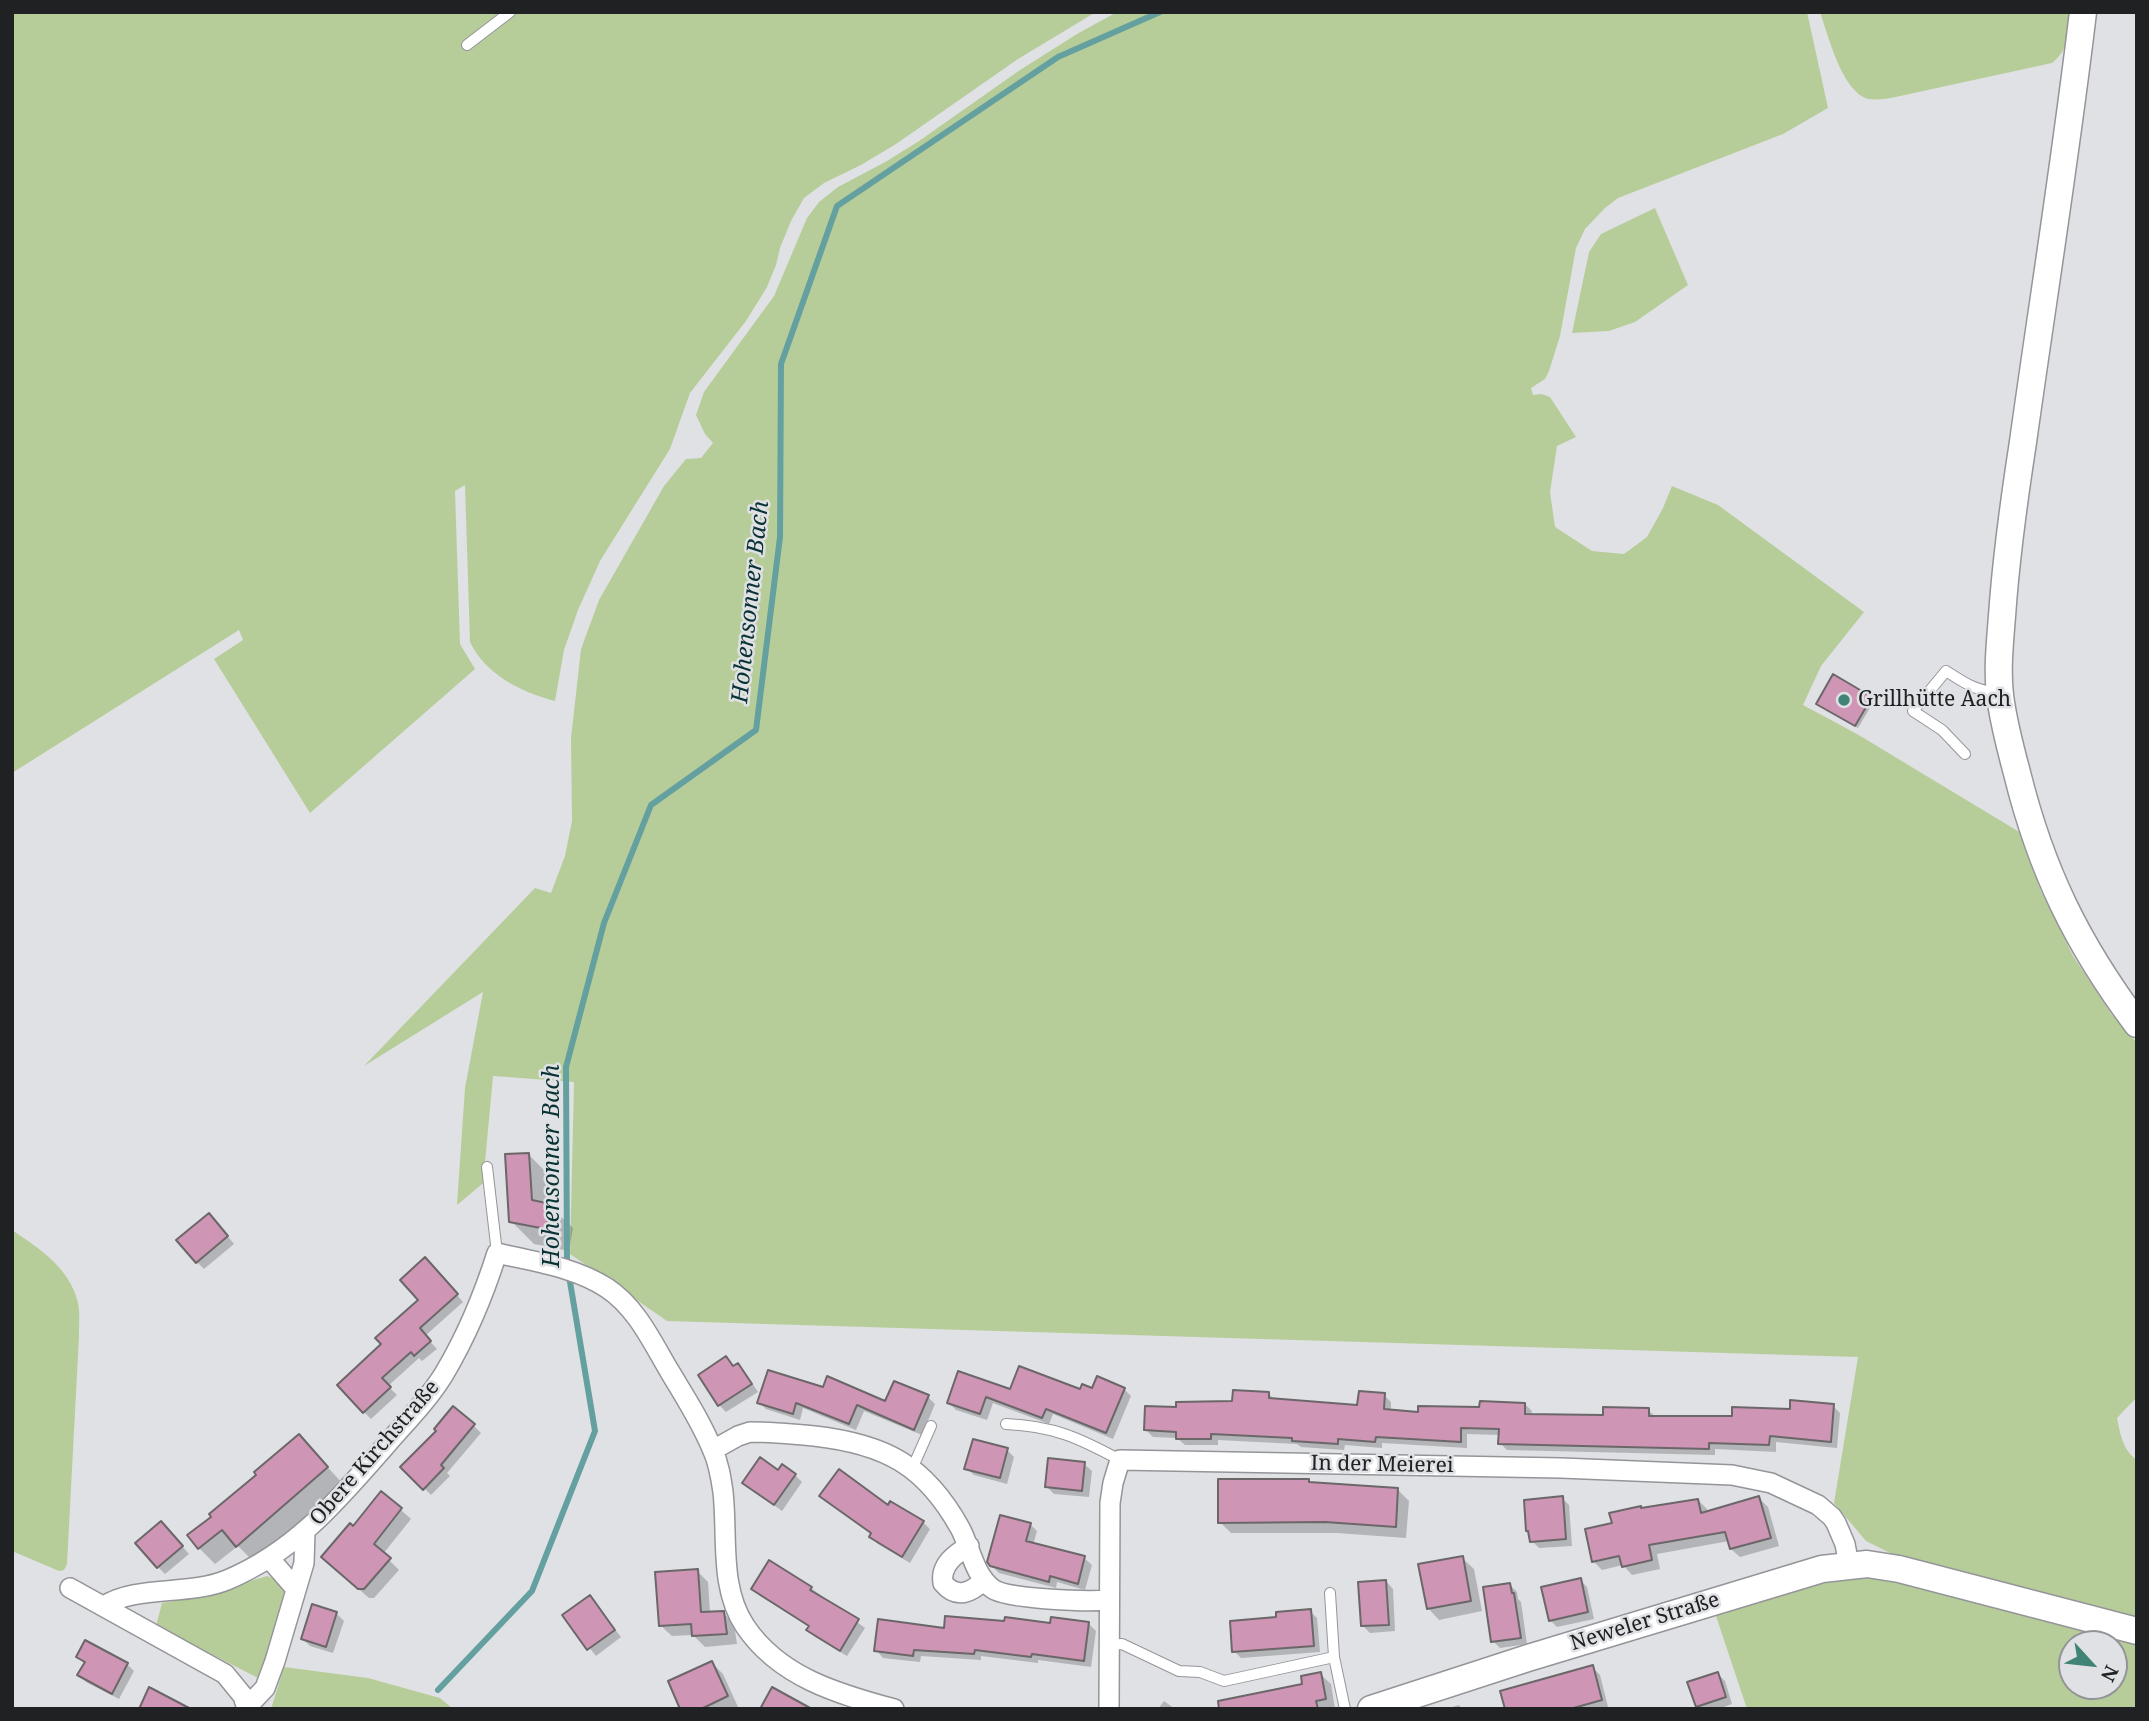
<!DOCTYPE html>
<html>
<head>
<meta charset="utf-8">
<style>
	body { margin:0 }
	#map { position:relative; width:2149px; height:1721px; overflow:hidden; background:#e0e1e5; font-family:"Noto Serif",serif }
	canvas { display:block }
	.frame { position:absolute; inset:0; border:14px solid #202122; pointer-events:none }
	.north { position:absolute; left:2058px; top:1630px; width:70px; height:70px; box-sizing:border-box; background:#e0e1e5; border:2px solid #939497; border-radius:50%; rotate:117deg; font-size:19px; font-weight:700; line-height:28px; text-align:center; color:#202122 }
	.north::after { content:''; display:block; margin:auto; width:24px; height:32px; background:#418375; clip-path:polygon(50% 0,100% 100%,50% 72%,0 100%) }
</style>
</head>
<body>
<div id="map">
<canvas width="2149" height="1721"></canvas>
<div class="frame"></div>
<div class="north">N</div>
</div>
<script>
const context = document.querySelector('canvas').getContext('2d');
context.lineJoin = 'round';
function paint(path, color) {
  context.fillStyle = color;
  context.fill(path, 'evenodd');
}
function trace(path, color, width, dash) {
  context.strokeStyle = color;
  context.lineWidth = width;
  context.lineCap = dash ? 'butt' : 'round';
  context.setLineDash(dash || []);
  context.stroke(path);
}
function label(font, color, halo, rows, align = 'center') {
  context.font = font + ' "Noto Serif",serif';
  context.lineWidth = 5;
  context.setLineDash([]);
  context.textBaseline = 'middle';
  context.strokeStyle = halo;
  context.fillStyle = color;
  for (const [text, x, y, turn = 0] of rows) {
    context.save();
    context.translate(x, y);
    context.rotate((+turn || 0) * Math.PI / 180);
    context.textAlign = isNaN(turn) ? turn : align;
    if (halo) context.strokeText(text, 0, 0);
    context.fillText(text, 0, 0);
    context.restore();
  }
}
const green = new Path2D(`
	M 12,12 L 1096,12 L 1018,59 L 896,144 L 861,165 L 824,183 L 804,198 L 791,221 L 780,248 L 776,265 L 767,287 L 746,321 L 690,393 L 670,449 L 600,561 L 578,610 L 564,650 L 555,701 C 521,692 486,675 470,642 L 465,485 L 455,491 L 460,644 L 475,669 L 310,813 L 214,659 L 243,640 L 239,630 L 12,773 Z
	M 1117,12 L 1807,12 L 1828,108 L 1783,134 L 1618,198 L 1605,208 L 1585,229 L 1576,248 L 1560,336 L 1549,371 L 1545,379 L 1531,388 L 1533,395 L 1542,394 L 1550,397 L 1576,437 L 1557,446 L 1550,492 L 1555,527 L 1592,551 L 1624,554 L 1647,537 L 1663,508 L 1672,486 L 1718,505 L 1864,612 L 1821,666 L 1803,705 L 1857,734 L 2021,833 L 2041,891 L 2073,956 L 2112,1015 L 2137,1043 L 2137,1397 L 2117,1418 C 2120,1433 2123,1451 2137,1460 L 2137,1620 L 1932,1567 L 1890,1553 L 1866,1541 L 1834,1503 L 1858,1357 L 667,1321 L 570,1254 L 574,1082 L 493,1076 L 484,1173 L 488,1179 L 457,1205 L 465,1088 L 483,992 L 364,1066 L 535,888 L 551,893 L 565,856 L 572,821 L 571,738 L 581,649 L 599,600 L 664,486 L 686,459 L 701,458 L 713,443 L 705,434 L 696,415 L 704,392 L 774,296 L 807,218 L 819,202 L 838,187 L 887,161 L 919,141 L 1020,70 L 1077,34 Z
	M 1820,12 L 2071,12 C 2069,31 2069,50 2052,63 L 1891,98 C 1884,99 1875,100 1868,99 C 1842,92 1828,35 1820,12 Z
	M 1655,208 L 1688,285 L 1635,322 L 1609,331 L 1572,333 L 1589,252 L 1601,234 Z
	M 12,1230 C 40,1249 70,1268 78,1303 C 80,1313 79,1325 79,1336 L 67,1564 L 64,1570 L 59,1571 L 12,1551 Z
	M 1871,1575 L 2137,1642 L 2137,1709 L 1747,1709 L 1715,1613 L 1812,1583 ZM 2072,1644 L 2114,1644 L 2114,1686 L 2072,1686 Z
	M 267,1576 L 274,1579 L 288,1592 L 262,1680 L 156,1626 L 162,1603 L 197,1597 Z
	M 284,1667 L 368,1678 L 440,1698 L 453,1709 L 271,1709 Z`);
const shadow = new Path2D(`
	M 1871,698 L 1874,701 L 1858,728 L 1821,707 Z
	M 528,1154 L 551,1177 L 552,1208 L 573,1228 L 569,1251 L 534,1244 L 511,1221 Z
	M 216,1222 L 234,1244 L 204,1269 L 197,1262 Z
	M 432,1266 L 463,1302 L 425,1336 L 437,1349 L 422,1361 L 419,1358 L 388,1386 L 397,1395 L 371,1419 L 364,1412 L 383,1344 L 421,1301 Z
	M 726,1359 L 734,1368 L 738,1365 L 745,1372 L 758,1392 L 726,1412 L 719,1405 Z
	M 824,1389 L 886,1403 L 928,1397 L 935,1404 L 922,1435 L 864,1411 L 856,1430 L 803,1408 L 800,1420 L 766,1409 L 759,1402 Z
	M 1124,1389 L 1131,1396 L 1113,1439 L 1053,1414 L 1049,1424 L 993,1403 L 987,1420 L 956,1410 L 949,1403 L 1011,1391 Z
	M 1268,1393 L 1275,1400 L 1359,1407 L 1384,1395 L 1391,1402 L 1391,1411 L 1419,1414 L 1525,1404 L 1532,1411 L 1531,1416 L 1605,1417 L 1648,1410 L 1656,1417 L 1733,1418 L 1833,1406 L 1840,1413 L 1837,1448 L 1776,1442 L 1776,1452 L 1715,1449 L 1715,1455 L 1507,1450 L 1500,1443 L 1501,1435 L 1467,1434 L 1467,1448 L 1382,1443 L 1382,1448 L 1345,1445 L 1344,1450 L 1301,1447 L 1297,1444 L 1218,1440 L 1218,1445 L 1185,1445 L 1177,1438 L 1153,1437 L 1146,1430 L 1178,1409 L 1234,1403 Z
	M 474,1426 L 481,1433 L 447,1473 L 450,1476 L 431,1495 L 403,1467 Z
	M 299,1436 L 343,1484 L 254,1562 L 238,1546 L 215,1564 L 199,1548 L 214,1517 Z
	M 1007,1450 L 1014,1457 L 1007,1484 L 974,1475 L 966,1468 Z
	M 1084,1464 L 1092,1471 L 1089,1497 L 1054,1494 L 1047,1487 Z
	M 795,1475 L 802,1482 L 782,1511 L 752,1489 Z
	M 1308,1481 L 1312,1484 L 1398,1490 L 1409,1501 L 1406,1538 L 1337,1533 L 1231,1533 L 1220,1522 Z
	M 382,1493 L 411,1519 L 383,1554 L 399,1570 L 374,1598 L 369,1598 L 333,1567 L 353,1529 Z
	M 1562,1498 L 1569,1505 L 1572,1546 L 1539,1548 L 1532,1541 Z
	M 1759,1498 L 1768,1507 L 1779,1546 L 1740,1557 L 1731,1549 L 1729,1541 L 1657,1554 L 1660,1569 L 1632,1575 L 1623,1565 L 1602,1570 L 1593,1561 L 1614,1525 L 1642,1510 L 1698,1500 L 1707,1509 L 1707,1513 Z
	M 829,1503 L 888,1508 L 923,1522 L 930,1529 L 910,1563 L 878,1544 L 871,1537 L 872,1534 Z
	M 1030,1524 L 1037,1531 L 1033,1545 L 1084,1558 L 1092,1565 L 1085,1590 L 1057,1582 L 1056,1588 L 999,1573 L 991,1565 Z
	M 168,1530 L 189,1554 L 165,1574 L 158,1567 Z
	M 1462,1558 L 1474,1569 L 1482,1611 L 1439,1620 L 1428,1608 Z
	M 697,1571 L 708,1582 L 710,1613 L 723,1612 L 734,1624 L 737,1644 L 705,1647 L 693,1635 L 672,1636 L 660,1625 Z
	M 1580,1580 L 1587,1587 L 1594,1619 L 1557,1627 L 1550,1620 Z
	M 1386,1581 L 1393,1589 L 1395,1631 L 1370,1633 L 1363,1626 Z
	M 1510,1585 L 1517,1592 L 1518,1599 L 1521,1602 L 1527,1644 L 1500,1648 L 1493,1641 Z
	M 811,1588 L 865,1628 L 847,1656 L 815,1637 L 808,1630 L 810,1627 L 760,1596 L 753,1589 Z
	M 589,1597 L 621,1637 L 596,1656 L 564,1616 Z
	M 313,1606 L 337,1614 L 344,1621 L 333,1653 L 310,1646 L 303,1639 Z
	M 1310,1611 L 1317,1618 L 1320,1652 L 1241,1658 L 1234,1651 L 1278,1619 Z
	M 1089,1624 L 1096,1631 L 1091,1667 L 1038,1660 L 1038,1663 L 981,1656 L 981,1660 L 921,1656 L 920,1662 L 883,1658 L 876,1650 L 945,1630 Z
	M 78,1657 L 127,1664 L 134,1671 L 119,1699 L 86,1682 L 80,1675 L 85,1664 Z
	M 712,1663 L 723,1674 L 738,1707 L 735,1709 L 682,1709 Z
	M 1592,1667 L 1600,1675 L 1608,1707 L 1507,1709 Z
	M 1320,1674 L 1331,1684 L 1335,1709 L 1224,1709 L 1305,1686 Z
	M 1718,1674 L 1725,1681 L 1732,1704 L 1719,1709 L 1700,1709 L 1697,1707 Z
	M 1164,1701 L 1175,1709 L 1158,1709 Z
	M 1459,1705 L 1462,1709 L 1446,1709 Z`);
const stream = new Path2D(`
	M 438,1690 L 532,1591 L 595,1431 L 567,1264 L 566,1067 L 604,923 L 651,805 L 756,730 L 780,537 L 781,364 L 837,206 L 1058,57 L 1160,12`);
const building = new Path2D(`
	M 1833,674 L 1872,697 L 1855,726 L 1816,704 Z
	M 529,1153 L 532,1200 L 551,1204 L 546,1229 L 509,1222 L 505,1154 Z
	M 209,1213 L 228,1236 L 196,1263 L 176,1240 Z
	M 425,1257 L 458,1294 L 420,1328 L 431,1341 L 414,1356 L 411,1352 L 382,1378 L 391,1387 L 363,1413 L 337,1385 L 381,1344 L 375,1338 L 418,1300 L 400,1280 Z
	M 726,1356 L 733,1366 L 738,1363 L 752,1384 L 718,1406 L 698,1375 Z
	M 1019,1366 L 1080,1389 L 1082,1384 L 1092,1388 L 1097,1376 L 1125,1388 L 1106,1433 L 1046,1409 L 1042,1418 L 986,1397 L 980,1414 L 947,1403 L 958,1371 L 1010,1389 Z
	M 768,1370 L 823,1387 L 827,1376 L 885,1401 L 894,1381 L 929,1395 L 914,1430 L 857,1405 L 849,1424 L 796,1403 L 793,1414 L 757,1403 Z
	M 1233,1390 L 1269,1392 L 1269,1398 L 1357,1405 L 1359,1391 L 1385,1393 L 1384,1409 L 1418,1412 L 1418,1406 L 1479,1407 L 1480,1401 L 1525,1403 L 1525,1414 L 1603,1415 L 1603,1407 L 1649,1408 L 1649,1416 L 1732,1416 L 1732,1407 L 1790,1409 L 1790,1400 L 1834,1404 L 1831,1442 L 1770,1436 L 1769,1445 L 1709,1443 L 1709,1449 L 1498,1444 L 1499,1429 L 1461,1428 L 1461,1442 L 1376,1437 L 1375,1442 L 1338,1439 L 1338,1444 L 1292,1441 L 1292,1438 L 1211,1434 L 1211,1439 L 1176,1439 L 1176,1432 L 1144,1430 L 1145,1406 L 1176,1407 L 1176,1402 L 1232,1401 Z
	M 453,1406 L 475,1424 L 441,1465 L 444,1468 L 423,1490 L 400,1467 L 436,1431 L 434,1429 Z
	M 299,1434 L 328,1467 L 236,1547 L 222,1530 L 198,1549 L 187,1535 L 211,1517 L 209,1514 L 256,1475 L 254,1472 Z
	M 973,1439 L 1008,1448 L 1000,1478 L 964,1469 Z
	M 760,1457 L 778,1470 L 782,1464 L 796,1474 L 774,1505 L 742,1483 Z
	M 1048,1458 L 1085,1462 L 1082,1491 L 1045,1487 Z
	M 839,1469 L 888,1505 L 890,1501 L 924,1521 L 902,1557 L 869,1537 L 871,1533 L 819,1496 Z
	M 1218,1479 L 1309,1479 L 1309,1482 L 1398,1488 L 1396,1527 L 1325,1522 L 1218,1523 Z
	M 381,1491 L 402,1508 L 374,1544 L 391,1558 L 364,1589 L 358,1589 L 321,1557 L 350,1523 L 353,1526 Z
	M 1563,1496 L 1566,1539 L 1530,1542 L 1528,1531 L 1526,1531 L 1524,1500 Z
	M 1759,1496 L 1771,1538 L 1730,1549 L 1725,1532 L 1649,1545 L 1652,1560 L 1622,1567 L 1619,1556 L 1592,1562 L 1585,1529 L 1612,1523 L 1609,1513 L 1641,1506 L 1641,1508 L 1698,1499 L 1701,1513 Z
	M 1000,1515 L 1031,1523 L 1026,1541 L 1085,1556 L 1078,1584 L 1050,1576 L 1049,1582 L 990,1566 L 987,1562 Z
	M 161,1521 L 183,1546 L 157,1568 L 135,1543 Z
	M 1463,1556 L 1471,1601 L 1427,1609 L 1418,1564 Z
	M 769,1560 L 812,1587 L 810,1590 L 859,1619 L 840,1651 L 806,1630 L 809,1626 L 751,1589 Z
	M 698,1569 L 701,1612 L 724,1611 L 727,1634 L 692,1636 L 691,1624 L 659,1626 L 655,1572 Z
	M 1581,1578 L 1588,1612 L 1549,1621 L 1541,1587 Z
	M 1386,1580 L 1389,1625 L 1361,1626 L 1358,1582 Z
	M 1510,1583 L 1512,1593 L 1514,1593 L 1521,1638 L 1491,1642 L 1483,1587 Z
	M 590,1595 L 615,1630 L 587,1650 L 562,1615 Z
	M 312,1604 L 337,1612 L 326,1647 L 301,1639 Z
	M 1311,1609 L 1314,1646 L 1232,1652 L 1230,1621 L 1276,1617 L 1276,1612 Z
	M 945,1616 L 1004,1621 L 1005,1617 L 1050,1623 L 1051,1617 L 1089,1622 L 1084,1661 L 1032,1654 L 1031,1657 L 975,1650 L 974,1654 L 914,1650 L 913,1656 L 874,1651 L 878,1619 L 944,1628 Z
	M 85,1640 L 128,1663 L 112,1694 L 77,1675 L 85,1662 L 76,1657 Z
	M 712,1661 L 728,1696 L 701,1709 L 680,1709 L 668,1681 Z
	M 1593,1665 L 1602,1700 L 1570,1709 L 1505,1709 L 1500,1691 Z
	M 1321,1672 L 1326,1699 L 1316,1701 L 1318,1709 L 1219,1709 L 1218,1701 L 1302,1684 L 1301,1676 Z
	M 1718,1672 L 1726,1697 L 1696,1707 L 1687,1682 Z
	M 149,1687 L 191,1709 L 139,1709 Z
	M 772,1687 L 812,1709 L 760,1709 Z`);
const service = new Path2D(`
	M 467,45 L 510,12
	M 1965,754 L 1942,730 L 1913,711 L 1946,671 C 1963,682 1977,692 1998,692
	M 487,1167 L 497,1253
	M 1006,1424 C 1054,1426 1079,1438 1120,1460
	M 912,1469 L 931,1426
	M 1330,1593 L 1334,1657 L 1345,1709
	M 1108,1645 L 1122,1644 L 1179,1671 L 1200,1672 L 1224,1681 L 1334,1657`);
const minor = new Path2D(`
	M 713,1450 L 738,1436 L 750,1432 C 772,1432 793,1434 814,1436 C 885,1444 925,1465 960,1528 C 970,1546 974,1576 993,1589 C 1008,1599 1087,1602 1108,1600
	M 969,1546 C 955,1554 940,1565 943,1583 C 957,1600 972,1592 984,1580
	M 269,1558 L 296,1589
	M 70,1588 L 225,1674 L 243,1696 L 247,1709
	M 104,1606 C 136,1585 188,1596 227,1580 C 296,1551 339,1499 387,1444 C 407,1421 428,1400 444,1374 C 466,1337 484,1294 497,1253 C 535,1262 575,1267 607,1288 C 637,1308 652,1342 670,1372 C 685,1397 702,1423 713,1451 C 719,1464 721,1478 723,1492 C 728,1536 719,1587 745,1626 C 779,1677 838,1694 894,1709
	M 247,1707 L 265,1688 L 275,1661 L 304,1563 L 305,1532
	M 1109,1709 L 1110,1503 L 1113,1483 L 1120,1460 L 1561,1468 L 1732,1475 L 1771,1483 L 1818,1505 L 1832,1517 L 1836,1523 L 1845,1544 L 1849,1565`);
const secondary = new Path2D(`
	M 2083,12 C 2066,156 2043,299 2023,442 C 2014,500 2006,558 2002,616 C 2000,642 1997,669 2000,695 C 2003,721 2010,747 2017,773 C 2041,870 2077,944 2137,1024
	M 1371,1709 L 1528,1658 L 1822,1569 L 1867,1564 L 1899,1569 L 2137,1631`);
const markers = [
	[1844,700,7,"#418375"]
];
const poiNames = [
	["Grillhütte Aach",1858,700]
];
const streetNames = [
	["Obere Kirchstraße",375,1453,-49],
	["In der Meierei",1382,1465,1],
	["Neweler Straße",1645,1622,-17]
];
const waterNames = [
	["Hohensonner Bach",751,602,-84],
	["Hohensonner Bach",552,1166,-90]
];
paint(green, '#b7cd99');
paint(shadow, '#0003');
trace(stream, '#65a0a0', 6);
paint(building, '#cf95b5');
trace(building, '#6b6769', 2);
trace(service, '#949599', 12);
trace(minor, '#949599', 22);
trace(secondary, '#949599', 29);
trace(service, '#fff', 10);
trace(minor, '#fff', 19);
trace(secondary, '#fff', 26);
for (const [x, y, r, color] of markers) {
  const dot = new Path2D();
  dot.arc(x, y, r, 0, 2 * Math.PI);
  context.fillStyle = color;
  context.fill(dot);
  trace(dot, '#e0e1e5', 2.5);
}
label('21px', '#202122', '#e0e1e5', poiNames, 'left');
label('21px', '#202122', '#e0e1e5', streetNames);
label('italic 23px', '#083233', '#e0e1e5', waterNames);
</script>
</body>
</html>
